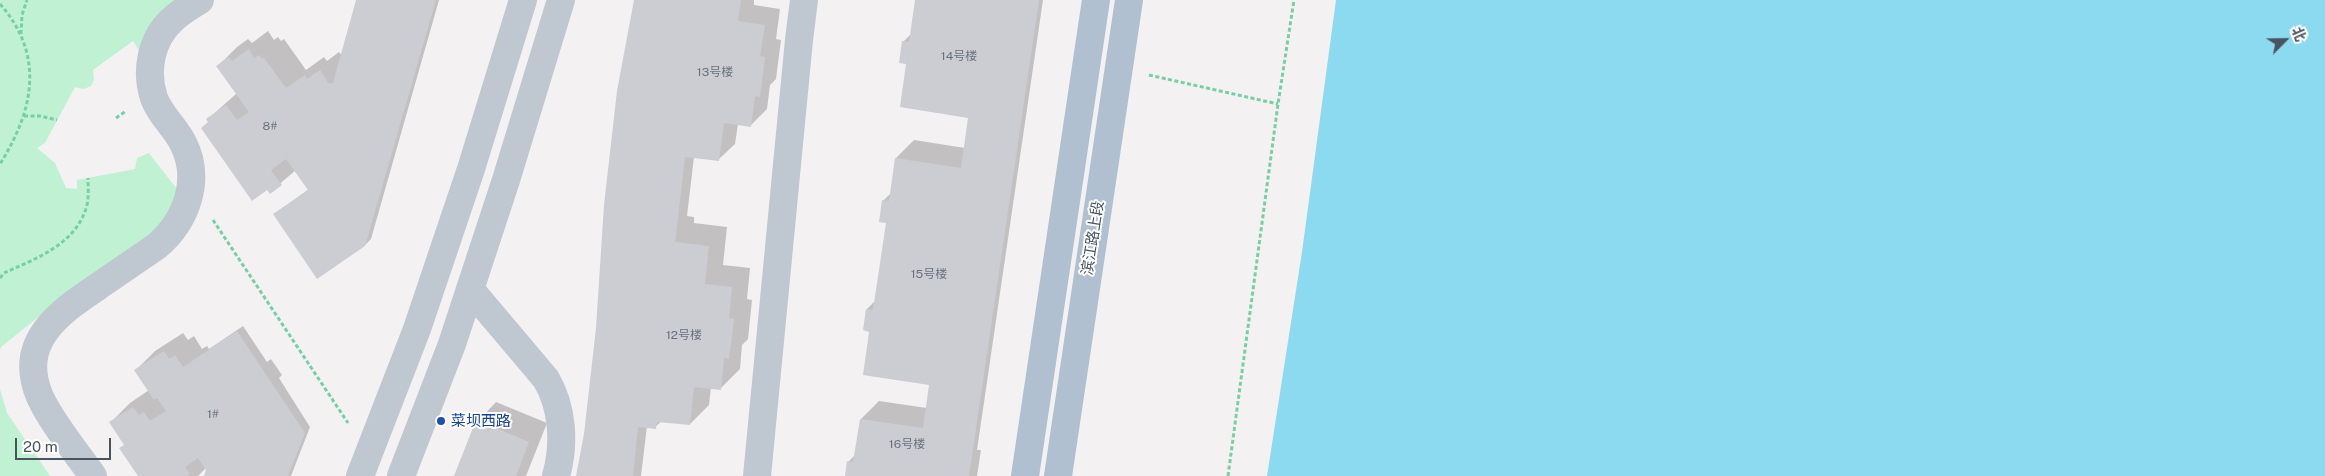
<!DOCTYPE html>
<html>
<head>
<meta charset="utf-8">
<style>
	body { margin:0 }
	#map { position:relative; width:2325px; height:476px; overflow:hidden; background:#f3f1f1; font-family:"Public Sans","Noto Sans SC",sans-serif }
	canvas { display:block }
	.north { position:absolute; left:2260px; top:15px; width:50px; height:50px; -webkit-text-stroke:4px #fff; paint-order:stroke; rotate:67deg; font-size:14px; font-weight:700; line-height:20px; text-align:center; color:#48545f }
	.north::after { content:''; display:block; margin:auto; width:18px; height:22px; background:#48545f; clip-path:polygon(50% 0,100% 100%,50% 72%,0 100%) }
	.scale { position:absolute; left:15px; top:438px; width:96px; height:22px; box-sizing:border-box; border:2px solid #48545f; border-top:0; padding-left:6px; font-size:15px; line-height:18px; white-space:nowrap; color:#48545f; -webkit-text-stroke:4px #fff; paint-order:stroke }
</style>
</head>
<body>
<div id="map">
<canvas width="2325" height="476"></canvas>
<div class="north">北</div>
<div class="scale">20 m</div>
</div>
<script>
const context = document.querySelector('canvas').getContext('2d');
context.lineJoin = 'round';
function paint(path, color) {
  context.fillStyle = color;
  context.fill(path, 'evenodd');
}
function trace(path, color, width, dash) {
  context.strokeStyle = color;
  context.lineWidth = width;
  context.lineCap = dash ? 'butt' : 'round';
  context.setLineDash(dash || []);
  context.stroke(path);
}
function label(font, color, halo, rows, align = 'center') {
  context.font = font + ' "Public Sans","Noto Sans SC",sans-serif';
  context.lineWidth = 4;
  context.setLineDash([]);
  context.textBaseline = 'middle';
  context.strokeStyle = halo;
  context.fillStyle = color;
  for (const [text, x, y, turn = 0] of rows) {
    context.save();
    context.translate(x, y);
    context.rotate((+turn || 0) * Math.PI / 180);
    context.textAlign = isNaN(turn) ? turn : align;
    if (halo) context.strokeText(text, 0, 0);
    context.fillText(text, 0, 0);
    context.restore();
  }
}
const green = new Path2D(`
	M 0,0 L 183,0 L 142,55 L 133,41 L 93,70 L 94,80 L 91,86 L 84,89 L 75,87 L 45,143 L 37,148 L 55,163 L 66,188 L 77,189 L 77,180 L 135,169 L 137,158 L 149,153 L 180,193 L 161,229 L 57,302 L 1,347 L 0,350 Z
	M 0,389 L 7,413 L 50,476 L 0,476 Z`);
const water = new Path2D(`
	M 1336,0 L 2325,0 L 2325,476 L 1267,476 L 1302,252 Z`);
const shadow = new Path2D(`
	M 358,0 L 439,0 L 371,239 L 365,245 L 275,214 L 309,189 L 296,170 L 270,192 L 208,119 L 237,93 L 218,66 L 237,47 L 248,39 L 252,43 L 268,31 L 274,40 L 278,37 L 281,41 L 284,39 L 306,70 L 324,57 L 327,61 L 339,52 L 342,56 Z
	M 635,0 L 754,0 L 754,5 L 780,9 L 776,39 L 781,40 L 776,79 L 770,85 L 767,109 L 750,126 L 738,124 L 735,144 L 718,160 L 694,157 L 687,216 L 694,217 L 694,223 L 727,227 L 723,265 L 750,268 L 747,299 L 752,300 L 748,339 L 742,345 L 740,369 L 721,388 L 711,387 L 709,405 L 690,424 L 662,421 L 655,427 L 647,426 L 641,476 L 577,476 L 585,434 Z
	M 917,0 L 1043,0 L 977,450 L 981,450 L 977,476 L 846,476 L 848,462 L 856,454 L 861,419 L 879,401 L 927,408 L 930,384 L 871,331 L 867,309 L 875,301 L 887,222 L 883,201 L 891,193 L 896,158 L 914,140 L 965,148 L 969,117 L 907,63 L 903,42 L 911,34 Z
	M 243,326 L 267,362 L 271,359 L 282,375 L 279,378 L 310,427 L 291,476 L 206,476 L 208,472 L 206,468 L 198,476 L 139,476 L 125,444 L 111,422 L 130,403 L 149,390 L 136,370 L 155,351 L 183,333 L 188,340 L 194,336 L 202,349 L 207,346 L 209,349 Z
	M 496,402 L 547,423 L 526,476 L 455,476 L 478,421 Z`);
const building = new Path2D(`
	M 356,0 L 436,0 L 365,246 L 317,279 L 273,214 L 308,190 L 286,159 L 271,170 L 282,185 L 270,194 L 267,190 L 252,201 L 201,128 L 208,122 L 206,119 L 226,105 L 237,120 L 249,112 L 216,66 L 229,57 L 232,61 L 249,49 L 254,58 L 259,55 L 262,59 L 264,58 L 286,88 L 305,75 L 307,79 L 320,70 L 329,84 L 333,83 Z
	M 634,0 L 741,0 L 738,21 L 765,25 L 760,56 L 765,57 L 760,97 L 755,96 L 751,127 L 724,123 L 719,161 L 685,157 L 676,235 L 675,242 L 709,246 L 705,284 L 732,287 L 729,318 L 734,319 L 729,359 L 724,358 L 721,390 L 694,387 L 690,425 L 657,422 L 656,429 L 638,427 L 633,476 L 576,476 L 584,434 L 596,328 L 604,205 L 617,91 Z
	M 915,0 L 1039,0 L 969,476 L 845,476 L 847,461 L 853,462 L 860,419 L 923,428 L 929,385 L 863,375 L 869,332 L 863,330 L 866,309 L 873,310 L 886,223 L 879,222 L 882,200 L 889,201 L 895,158 L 961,168 L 968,118 L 900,107 L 906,64 L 899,63 L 902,41 L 909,42 Z
	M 237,331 L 305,433 L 288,476 L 204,476 L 206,470 L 198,458 L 185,467 L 190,474 L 187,476 L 138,476 L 119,448 L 124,445 L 109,422 L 133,407 L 139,415 L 144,412 L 150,421 L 166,411 L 157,398 L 154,400 L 134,370 L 164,351 L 169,359 L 175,355 L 183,367 Z
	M 476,420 L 529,442 L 516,476 L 454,476 Z`);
const path = new Path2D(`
	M 0,4 C 45,55 34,110 0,164
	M 21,34 L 22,15 L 27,0
	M 1149,75 L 1278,104
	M 24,116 L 40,116 L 57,120
	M 116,118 L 126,111
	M 213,220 L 348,423
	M 0,278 L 4,273 C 37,258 77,244 87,205 C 89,196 88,186 88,178
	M 1228,476 L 1278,104 L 1294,0`);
const minor = new Path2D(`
	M 470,289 L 546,379 C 563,408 565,444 556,476
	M 93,476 C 76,452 52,423 40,397 C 16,341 60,312 100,285 C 119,272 138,259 157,246 C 186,221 202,180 183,143 C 175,127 160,115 154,98 C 145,71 151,39 172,20 C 180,12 191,6 200,0
	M 360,476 L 417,329 L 471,169 L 523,0
	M 401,476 L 452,344 L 506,180 L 561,0
	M 757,476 L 799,40 L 804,0`);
const major = new Path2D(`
	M 1025,476 L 1096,0
	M 1058,476 L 1129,0`);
const markers = [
	[441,421,5,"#1a4fb4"]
];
const numberNames = [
	["14号楼",959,56],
	["13号楼",715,72],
	["8#",270,126],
	["15号楼",929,274],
	["12号楼",684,335],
	["1#",213,414],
	["16号楼",907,444]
];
const streetNames = [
	["滨江路上段",1093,238,-81]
];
const transitNames = [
	["菜坝西路",451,421]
];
paint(green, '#c0f1d3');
paint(water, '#8cdaef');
paint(shadow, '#0003');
paint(building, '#cbcdd3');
trace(path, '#76d0a4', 3, [4, 2.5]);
trace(minor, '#bfc8d0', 28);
trace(major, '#b0c0d0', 28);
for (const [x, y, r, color] of markers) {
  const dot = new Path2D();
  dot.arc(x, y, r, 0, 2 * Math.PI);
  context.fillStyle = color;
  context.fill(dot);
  trace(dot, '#fff', 2);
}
label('12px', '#69727c', null, numberNames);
label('15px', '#48545f', '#fff', streetNames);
label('15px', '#164399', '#fff', transitNames, 'left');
</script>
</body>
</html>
